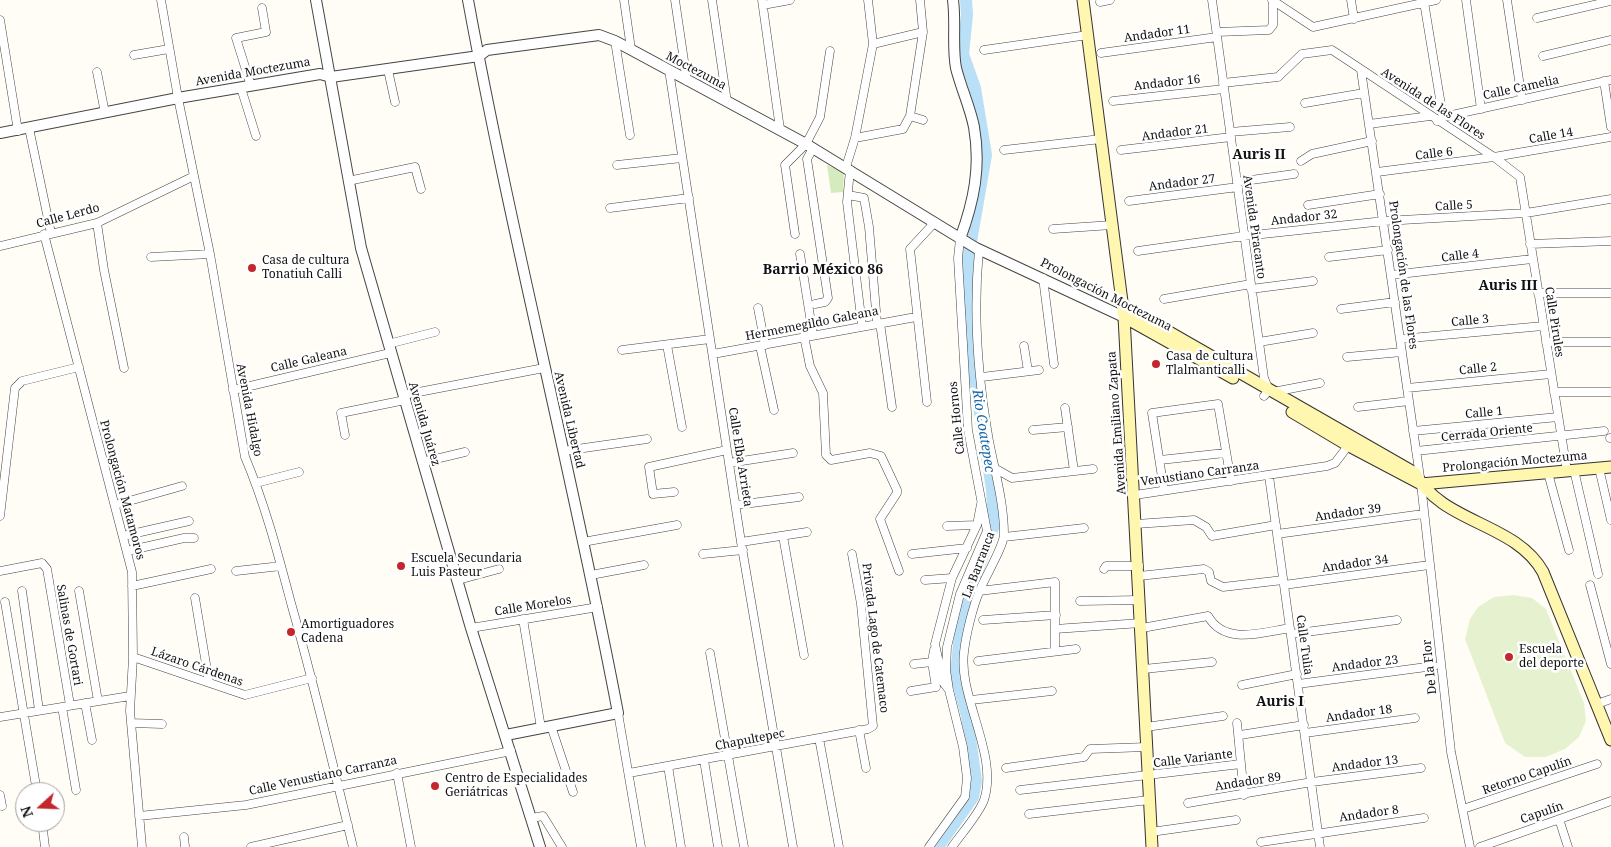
<!DOCTYPE html>
<html>
<head>
<meta charset="utf-8">
<style>
	body { margin:0 }
	#map { position:relative; width:1611px; height:847px; overflow:hidden; background:#fffdf5; font-family:"Noto Serif",serif }
	canvas { display:block }
	.north { position:absolute; left:15px; top:782px; width:50px; height:50px; box-sizing:border-box; background:#fff; border:1px solid #a0a0a0; border-radius:50%; rotate:250deg; font-size:14px; font-weight:700; line-height:20px; text-align:center; color:#111 }
	.north::after { content:''; display:block; margin:auto; width:18px; height:22px; background:#c4262e; clip-path:polygon(50% 0,100% 100%,50% 72%,0 100%) }
</style>
</head>
<body>
<div id="map">
<canvas width="1611" height="847"></canvas>
<div class="north">N</div>
</div>
<script>
const context = document.querySelector('canvas').getContext('2d');
context.lineJoin = 'round';
function paint(path, color) {
  context.fillStyle = color;
  context.fill(path, 'evenodd');
}
function trace(path, color, width, dash) {
  context.strokeStyle = color;
  context.lineWidth = width;
  context.lineCap = dash ? 'butt' : 'round';
  context.setLineDash(dash || []);
  context.stroke(path);
}
function label(font, color, halo, rows, align = 'center') {
  context.font = font + ' "Noto Serif",serif';
  context.lineWidth = 5;
  context.setLineDash([]);
  context.textBaseline = 'middle';
  context.strokeStyle = halo;
  context.fillStyle = color;
  for (const [text, x, y, turn = 0] of rows) {
    context.save();
    context.translate(x, y);
    context.rotate((+turn || 0) * Math.PI / 180);
    context.textAlign = isNaN(turn) ? turn : align;
    if (halo) context.strokeText(text, 0, 0);
    context.fillText(text, 0, 0);
    context.restore();
  }
}
const green = new Path2D(`
	M 827,165 L 844,173 L 843,192 L 831,193 Z`);
const pitch = new Path2D(`
	M 1514,595 L 1532,598 L 1546,609 L 1584,703 L 1586,721 L 1579,737 L 1565,749 L 1546,757 L 1525,757 L 1505,743 L 1465,639 L 1470,619 L 1478,607 L 1494,597 Z`);
const river = new Path2D(`
	M 938,847 L 973,797 L 976,781 L 967,716 L 956,675 L 962,613 L 994,525 L 992,489 L 967,330 L 968,259 L 986,155 L 975,88 L 963,54 L 967,15 L 966,0`);
const minor = new Path2D(`
	M 161,0 L 178,98 L 210,254 L 245,457 C 265,504 278,554 291,603 C 314,684 333,765 353,847
	M 624,0 L 631,49
	M 675,0 L 687,81
	M 712,0 L 727,102
	M 762,0 L 780,129
	M 1212,0 L 1259,342 L 1264,378 L 1269,390 L 1264,396
	M 1272,0 L 1313,27 L 1436,0
	M 1351,0 L 1354,19
	M 1466,0 L 1481,109
	M 1507,0 L 1522,100
	M 1100,2 L 1110,0
	M 1424,2 L 1443,117
	M 763,5 L 790,0
	M 1537,18 L 1611,1
	M 0,20 L 18,131
	M 1217,32 L 1269,30 L 1273,25 L 1273,1
	M 615,41 L 630,135
	M 873,44 L 923,32
	M 984,50 L 1088,35
	M 1101,53 L 1217,37
	M 134,55 L 169,49
	M 1543,56 L 1611,40
	M 388,70 L 395,102
	M 669,70 L 741,542 L 793,847
	M 1361,70 L 1421,484 L 1451,752 L 1470,847
	M 97,72 L 105,113
	M 1604,81 L 1611,127
	M 1223,83 L 1278,77 L 1302,54 L 1332,50 L 1494,157 L 1520,177 L 1567,471
	M 251,86 L 236,38 L 266,32 L 262,8
	M 241,88 L 256,136
	M 1113,101 L 1224,89
	M 1305,103 L 1364,93
	M 910,116 L 923,32 L 920,0
	M 1437,121 L 1443,117 L 1611,80
	M 1369,124 L 1430,116
	M 29,128 L 51,233
	M 1230,132 L 1290,127
	M 855,138 L 903,129 L 910,116 L 923,120
	M 813,148 L 807,159 L 828,298 L 825,302 L 815,304
	M 1004,150 L 1101,139
	M 1121,150 L 1231,137
	M 1301,161 L 1312,154 L 1372,141
	M 617,165 L 682,158
	M 846,167 L 855,138 L 873,44 L 868,0
	M 850,170 L 847,202 L 862,325
	M 1377,172 L 1494,157 L 1611,137
	M 348,181 L 415,167 L 421,189
	M 1237,182 L 1294,174
	M 848,195 L 864,198 L 869,227 L 877,323
	M 1129,201 L 1238,187
	M 1308,205 L 1380,194
	M 610,208 L 689,198
	M 97,223 L 104,270 L 124,368
	M 1053,229 L 1112,225
	M 44,234 L 132,572 L 133,657 L 130,711 L 142,847
	M 795,234 L 785,165 L 806,144 L 820,117 L 830,51
	M 1530,244 L 1611,241
	M 0,246 L 97,223 L 194,176
	M 1138,251 L 1244,236 L 1384,221 L 1526,213 L 1611,199
	M 800,254 L 813,335
	M 151,257 L 210,254
	M 1329,257 L 1388,250
	M 1391,275 L 1532,259
	M 1043,278 L 1054,364
	M 1251,289 L 1313,281
	M 1538,293 L 1611,293
	M 1164,299 L 1251,284
	M 758,308 L 765,345
	M 1341,309 L 1395,302
	M 880,323 L 892,407
	M 804,336 L 810,366 L 823,393 L 826,455 L 831,460 L 870,453 L 881,456 L 897,490 L 897,493 L 880,519 L 899,571
	M 1400,339 L 1543,326
	M 1259,342 L 1313,333
	M 1546,342 L 1611,342
	M 388,344 L 435,332
	M 667,345 L 682,427
	M 760,346 L 774,410
	M 1024,346 L 1028,371
	M 622,350 L 710,339
	M 713,354 L 916,317
	M 1347,357 L 1402,352
	M 982,377 L 1039,370
	M 1407,388 L 1551,374
	M 233,390 L 390,353
	M 1273,392 L 1320,383
	M 1554,392 L 1611,392
	M 403,395 L 544,368
	M 927,402 L 910,249 L 935,222
	M 1358,407 L 1409,401
	M 1065,408 L 1074,471
	M 1033,430 L 1068,427
	M 1413,431 L 1558,417
	M 345,435 L 341,413 L 405,400
	M 1610,438 L 1611,438
	M 563,451 L 647,439
	M 1416,451 L 1604,431
	M 1160,460 L 1225,453
	M 423,462 L 465,452
	M 729,463 L 793,453
	M 1599,468 L 1611,520
	M 996,469 L 1012,478 L 1093,469
	M 1574,470 L 1598,574
	M 1548,473 L 1569,550
	M 1269,476 L 1320,847
	M 256,483 L 299,472
	M 1164,490 L 1152,413 L 1218,404 L 1231,481
	M 674,492 L 653,494 L 649,467 L 727,450
	M 1135,495 L 1327,466 L 1335,463 L 1351,442
	M 115,505 L 182,486
	M 736,505 L 799,497
	M 0,516 L 15,388 L 22,381 L 79,367
	M 1136,524 L 1194,520 L 1206,527 L 1212,536 L 1276,525
	M 947,526 L 977,525
	M 1277,534 L 1423,514
	M 123,536 L 189,521
	M 783,536 L 804,655
	M 1004,537 L 1084,528
	M 583,542 L 677,525
	M 741,542 L 807,532
	M 127,551 L 184,538 L 194,538
	M 703,554 L 743,550
	M 912,554 L 967,548
	M 1104,569 L 1106,566 L 1139,566
	M 0,571 L 42,563 L 47,569 L 70,705
	M 236,571 L 281,566
	M 591,575 L 644,565
	M 1139,576 L 1204,569 L 1209,572 L 1211,581 L 1223,587 L 1283,580
	M 458,580 L 499,569
	M 925,580 L 952,578
	M 1284,585 L 1429,565
	M 1590,585 L 1611,664
	M 132,586 L 211,569
	M 22,591 L 39,710
	M 79,591 L 98,701
	M 979,591 L 1055,582 L 1055,650
	M 195,598 L 209,682
	M 1080,601 L 1140,600
	M 5,602 L 37,792
	M 523,619 L 541,728
	M 983,620 L 1056,615
	M 471,628 L 598,607
	M 1142,628 L 1208,616 C 1225,646 1263,632 1290,628
	M 1055,629 L 1141,623
	M 1291,634 L 1397,620
	M 710,653 L 744,847
	M 133,657 L 245,695 L 312,678
	M 978,661 L 1076,649
	M 914,664 L 932,662
	M 1144,669 L 1212,662
	M 1298,684 L 1434,666
	M 1242,685 L 1297,674
	M 949,690 L 943,682 L 935,644 L 952,578 L 977,525 L 981,504
	M 911,691 L 936,687 L 932,662 L 934,650
	M 971,700 L 1052,691
	M 85,703 L 92,740
	M 1597,704 L 1611,699
	M 62,707 L 76,790
	M 618,713 L 641,847
	M 0,717 L 130,696
	M 131,723 L 162,724
	M 1237,723 L 1244,795
	M 551,726 L 573,792
	M 1146,727 L 1223,716
	M 859,730 L 866,768
	M 1305,733 L 1415,718
	M 1240,735 L 1304,725
	M 819,738 L 839,847
	M 704,760 L 718,847
	M 668,766 L 681,847
	M 1006,768 L 1084,757 L 1090,749 L 1147,747
	M 397,773 L 411,847
	M 629,773 L 868,729 L 873,726 L 861,604 L 852,554
	M 1020,790 L 1241,764
	M 0,795 L 2,806
	M 1188,803 L 1312,782 L 1421,768
	M 1463,809 L 1597,764
	M 1029,814 L 1149,800
	M 139,816 L 246,805 L 511,751
	M 531,818 L 543,816 L 562,847
	M 1559,819 L 1568,847
	M 42,822 L 45,847
	M 1151,832 L 1236,820
	M 184,837 L 185,847
	M 1261,842 L 1424,818
	M 251,847 L 348,825
	M 929,847 L 965,797 L 967,778 L 963,747 L 949,690 L 946,670 L 947,647 L 960,594 L 987,531 L 968,430 L 958,258 L 960,239
	M 952,847 C 961,834 979,814 984,800 C 999,755 958,697 964,652 C 966,634 973,606 980,590 C 985,577 1004,546 1004,534 C 1004,503 995,472 989,441 C 978,379 973,312 979,250
	M 1480,847 L 1611,801`);
const tertiary = new Path2D(`
	M 316,0 L 361,248 L 471,628 L 540,847
	M 468,0 C 512,239 573,475 618,713 L 506,735
	M 953,0 C 956,22 952,48 956,68 C 961,88 970,107 974,127 C 981,167 974,201 960,239
	M 0,133 L 178,98 L 320,74 L 331,77 L 479,56 L 487,50 L 599,35 L 615,41 L 806,144 L 976,248 L 1124,317`);
const secondary = new Path2D(`
	M 1083,0 L 1124,317 L 1152,847
	M 1122,305 L 1415,473 C 1442,524 1515,522 1543,572 L 1611,740
	M 1124,317 L 1233,378
	M 1292,412 L 1349,446 L 1421,484 L 1611,467`);
const markers = [
	[252,268,5,"#c4262e"],
	[1156,364,5,"#c4262e"],
	[401,566,5,"#c4262e"],
	[291,632,5,"#c4262e"],
	[1509,657,5,"#c4262e"],
	[435,786,5,"#c4262e"]
];
const streetNames = [
	["Andador 11",1157,34,-8],
	["Moctezuma",696,71,28],
	["Avenida Moctezuma",253,72,-10],
	["Andador 16",1167,83,-6],
	["Calle Camelia",1521,88,-12],
	["Avenida de las Flores",1433,104,33],
	["Andador 21",1175,133,-7],
	["Calle 14",1551,136,-10],
	["Calle 6",1434,154,-7],
	["Andador 27",1182,183,-7],
	["Calle 5",1454,206,-3],
	["Calle Lerdo",68,216,-15],
	["Andador 32",1304,218,-6],
	["Avenida Piracanto",1254,227,82],
	["Calle 4",1460,256,-7],
	["Prolongación de las Flores",1403,275,82],
	["Prolongación Moctezuma",1106,295,27],
	["Calle 3",1470,321,-5],
	["Calle Pirules",1554,322,81],
	["Hermemegildo Galeana",812,324,-11],
	["Calle Galeana",309,360,-13],
	["Calle 2",1478,369,-6],
	["Avenida Hidalgo",249,410,79],
	["Calle 1",1484,413,-5],
	["Calle Hornos",957,418,-96],
	["Avenida Libertad",569,420,77],
	["Avenida Emiliano Zapata",1117,423,-94],
	["Avenida Juárez",424,424,74],
	["Cerrada Oriente",1487,433,-6],
	["Calle Elba Arrieta",740,457,81],
	["Prolongación Moctezuma",1515,462,-5],
	["Venustiano Carranza",1200,474,-8],
	["Prolongación Matamoros",122,490,75],
	["Andador 39",1348,513,-8],
	["Andador 34",1355,564,-8],
	["La Barranca",979,565,-69],
	["Calle Morelos",533,606,-9],
	["Salinas de Gortari",69,635,80],
	["Privada Lago de Catemaco",875,638,83],
	["Calle Tulia",1304,645,82],
	["Andador 23",1365,664,-7],
	["Lázaro Cárdenas",197,667,19],
	["De la Flor",1430,667,-96],
	["Andador 18",1359,714,-8],
	["Chapultepec",750,740,-11],
	["Calle Variante",1193,759,-7],
	["Andador 13",1365,764,-7],
	["Calle Venustiano Carranza",323,776,-12],
	["Retorno Capulín",1527,776,-19],
	["Andador 89",1248,782,-9],
	["Capulín",1542,813,-19],
	["Andador 8",1369,814,-8]
];
const poiNames = [
	["Casa de cultura",262,261],
	["Tonatiuh Calli",262,275],
	["Casa de cultura",1166,357],
	["Tlalmanticalli",1166,371],
	["Escuela Secundaria",411,559],
	["Luis Pasteur",411,573],
	["Amortiguadores",301,625],
	["Cadena",301,639],
	["Escuela",1519,650],
	["del deporte",1519,664],
	["Centro de Especialidades",445,779],
	["Geriátricas",445,793]
];
const neighbourhoodNames = [
	["Auris II",1259,155],
	["Barrio México 86",823,270],
	["Auris III",1508,286],
	["Auris I",1280,702]
];
const waterNames = [
	["Rio Coatepec",983,431,81]
];
paint(green, '#d5ebbd');
paint(pitch, '#e6f2cf');
trace(river, '#b9e0f7', 12);
trace(minor, '#444', 9);
trace(tertiary, '#444', 12);
trace(secondary, '#333', 13);
trace(minor, '#fff', 8);
trace(tertiary, '#fff', 10);
trace(secondary, '#fff6b0', 11);
for (const [x, y, r, color] of markers) {
  const dot = new Path2D();
  dot.arc(x, y, r, 0, 2 * Math.PI);
  context.fillStyle = color;
  context.fill(dot);
  trace(dot, '#fff', 2);
}
label('12px', '#111', '#fff', streetNames);
label('12px', '#111', '#fff', poiNames, 'left');
label('bold 14px', '#111', '#fff', neighbourhoodNames);
label('italic 14px', '#1768a6', '#fff', waterNames);
</script>
</body>
</html>
